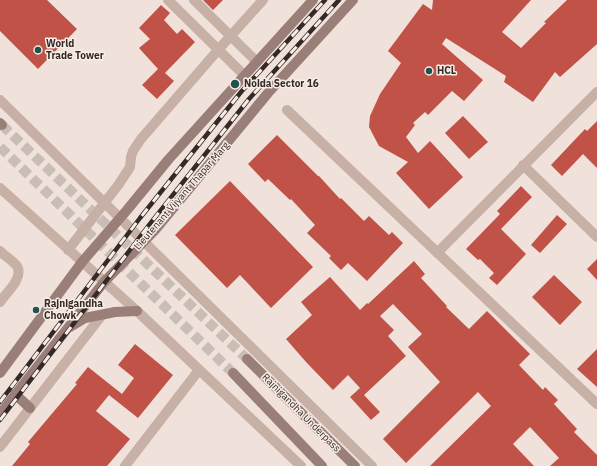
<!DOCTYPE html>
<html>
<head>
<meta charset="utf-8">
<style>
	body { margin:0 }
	canvas { display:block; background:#f0e2da }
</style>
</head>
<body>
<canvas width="597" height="466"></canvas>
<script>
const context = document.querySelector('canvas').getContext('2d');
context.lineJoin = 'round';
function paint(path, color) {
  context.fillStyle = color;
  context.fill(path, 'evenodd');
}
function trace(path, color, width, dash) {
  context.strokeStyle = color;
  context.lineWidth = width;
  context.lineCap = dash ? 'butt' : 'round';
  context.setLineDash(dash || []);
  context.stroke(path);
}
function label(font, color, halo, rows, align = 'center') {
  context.font = font + ' "IBM Plex Sans",sans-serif';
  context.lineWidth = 3;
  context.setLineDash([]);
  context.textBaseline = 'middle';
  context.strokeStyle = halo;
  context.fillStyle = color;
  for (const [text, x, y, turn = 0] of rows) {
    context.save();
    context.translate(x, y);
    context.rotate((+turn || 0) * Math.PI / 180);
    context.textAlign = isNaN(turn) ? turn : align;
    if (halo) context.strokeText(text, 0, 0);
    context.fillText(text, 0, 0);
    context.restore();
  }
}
const building = new Path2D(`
	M 0,0 L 47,0 L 77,29 L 38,69 L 0,31 Z
	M 203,0 L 223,0 L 213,10 Z
	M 433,0 L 531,0 L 502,32 L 521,48 L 546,23 L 544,22 L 567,0 L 597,0 L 597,44 L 560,77 L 555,72 L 533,102 L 504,82 L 506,76 L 446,38 L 442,44 L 483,80 L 464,101 L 452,91 L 428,115 L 425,112 L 413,123 L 415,125 L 406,137 L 418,153 L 430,141 L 463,177 L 429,209 L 396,173 L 408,162 L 379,146 L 369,127 L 370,116 L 380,94 L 401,63 L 388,51 L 423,4 L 432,10 Z
	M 161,5 L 170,13 L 164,20 L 177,34 L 182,29 L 195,42 L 165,73 L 174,81 L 157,99 L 142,85 L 158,69 L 139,48 L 150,39 L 139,28 Z
	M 463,116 L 488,142 L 469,159 L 445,133 Z
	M 597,121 L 597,168 L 583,154 L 562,176 L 551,165 L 585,129 L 587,131 Z
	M 277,135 L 318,176 L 319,176 L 340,199 L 341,198 L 364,221 L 369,216 L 389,235 L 392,232 L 403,243 L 367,281 L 348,263 L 341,270 L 329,258 L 331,256 L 307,233 L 315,225 L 291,199 L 290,200 L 268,179 L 265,182 L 248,164 Z
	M 230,181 L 313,267 L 271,308 L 240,275 L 227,288 L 175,235 Z
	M 521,186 L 532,197 L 501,229 L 526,254 L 497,285 L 489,278 L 494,273 L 480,259 L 478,260 L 466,249 L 500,214 L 497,211 Z
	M 557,215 L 567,224 L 540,253 L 531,245 Z
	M 597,259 L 597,280 L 587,269 Z
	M 414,261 L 425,274 L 421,278 L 447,306 L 446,307 L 469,329 L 487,311 L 530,354 L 519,365 L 543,390 L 545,387 L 558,400 L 554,404 L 577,429 L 574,432 L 597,455 L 597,466 L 550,466 L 559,458 L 530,427 L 513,444 L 534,466 L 430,466 L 491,406 L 478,392 L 406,463 L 383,439 L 440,382 L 408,347 L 422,334 L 393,304 L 380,316 L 394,330 L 388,336 L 406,356 L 364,395 L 380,412 L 371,420 L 350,397 L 360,388 L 348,375 L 333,390 L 306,362 L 286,339 L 312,315 L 301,302 L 330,277 L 360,310 L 367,303 L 368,304 Z
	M 554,275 L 582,302 L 560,325 L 532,297 Z
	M 135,344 L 173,375 L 138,418 L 109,395 L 96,411 L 130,439 L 107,466 L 12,466 L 30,444 L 28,442 L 77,384 L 75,383 L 88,367 L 122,394 L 134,378 L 118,365 Z
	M 597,349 L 597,387 L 577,369 Z`);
const secondaryTunnel = new Path2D(`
	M 2,125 L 247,359
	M 0,147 L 233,373`);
const minor = new Path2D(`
	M 168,0 L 244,75
	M 194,0 L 257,62
	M 287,110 L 597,404
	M 523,165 L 597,237
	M 68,250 L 119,184 L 130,167 L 131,157 L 133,151 L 141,139 L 218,50 L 263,0
	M 0,251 C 5,256 13,261 17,266 C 24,278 6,293 0,302
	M 437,253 L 597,92
	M 0,447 L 102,315
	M 125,466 L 199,370`);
const tertiary = new Path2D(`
	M 0,100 L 372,466
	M 0,188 L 137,311 L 301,466`);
const secondary = new Path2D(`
	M 0,123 L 2,125
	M 70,327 L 85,318 L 115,312 L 137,311
	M 247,359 L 355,466
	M 0,373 L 82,262 L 127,210 L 168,160 L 313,0
	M 233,373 L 322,466
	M 15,394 L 30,408
	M 0,414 L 104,282 L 155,230 L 268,93 L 353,0`);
const rail = new Path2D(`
	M 0,402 L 140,218 L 241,92 L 325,0
	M 0,420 L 149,225 L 249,99 L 339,0`);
const markers = [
	[38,50,4,"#1f534e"],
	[429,71,4,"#1f534e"],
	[235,84,5,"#1f534e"],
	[36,310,4,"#1f534e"]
];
const poiNames = [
	["World",46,44],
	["Trade Tower",46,56],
	["HCL",437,71],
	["Noida Sector 16",244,84],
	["Rajnigandha",44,304],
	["Chowk",44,316]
];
const streetNames = [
	["Lieutenant Vijyant Thapar Marg",182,196,-49],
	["Rajnigandha Underpass",301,413,45]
];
paint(building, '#c05248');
trace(secondaryTunnel, '#cabdb6', 10, [10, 5]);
trace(minor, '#c7b0a6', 10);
trace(tertiary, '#c7b0a6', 10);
trace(secondary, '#9a7f78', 10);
trace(rail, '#342927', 4.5);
trace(rail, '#f8ede5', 3, [9]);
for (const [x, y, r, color] of markers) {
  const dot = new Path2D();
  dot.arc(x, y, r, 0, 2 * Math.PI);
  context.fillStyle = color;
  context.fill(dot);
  trace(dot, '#f8ede5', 1.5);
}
label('bold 10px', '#342927', '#f8ede5', poiNames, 'left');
label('10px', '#342927', '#f8ede5', streetNames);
</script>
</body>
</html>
